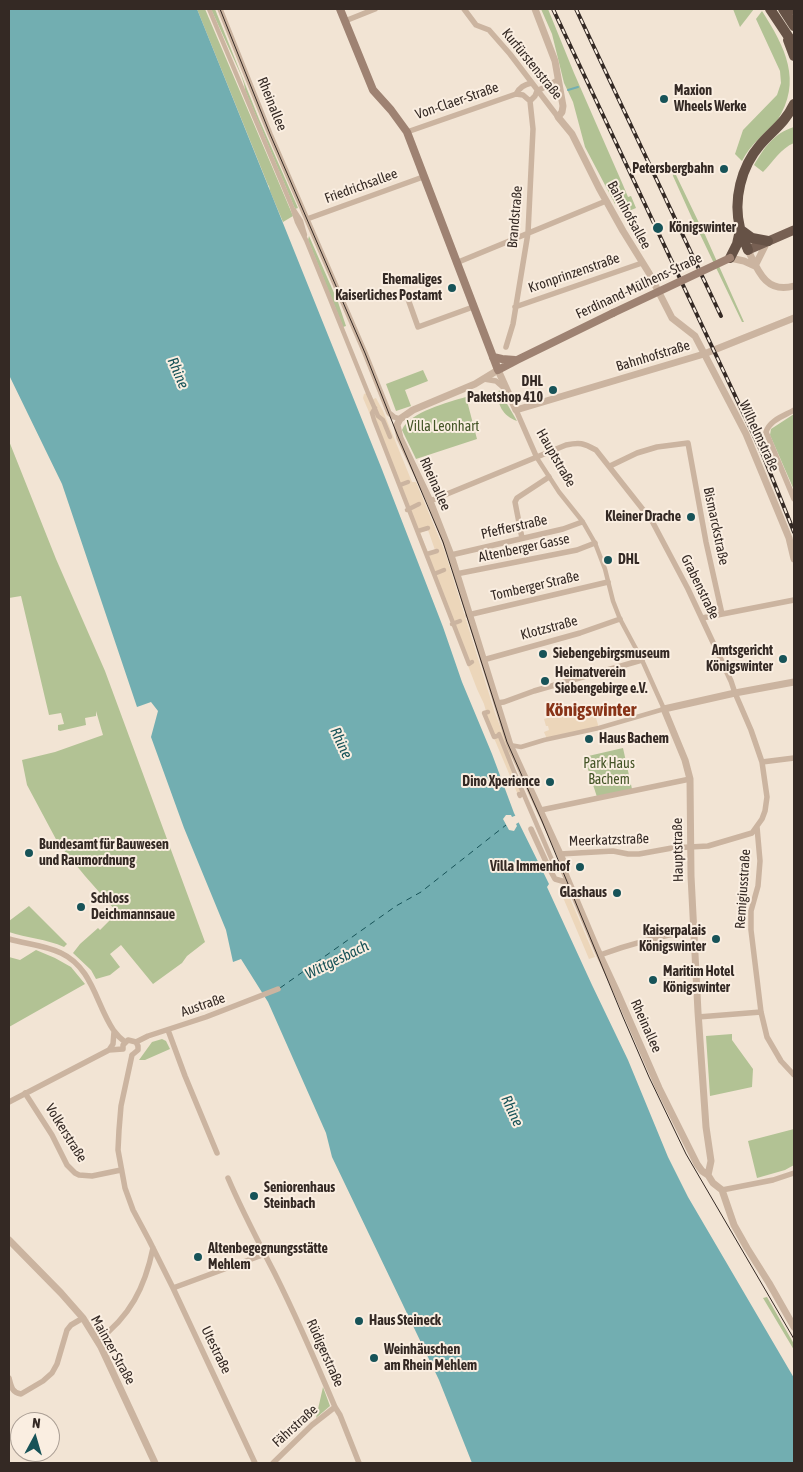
<!DOCTYPE html>
<html>
<head>
<meta charset="utf-8">
<style>
	body { margin:0 }
	#map { position:relative; width:803px; height:1472px; overflow:hidden; background:#f2e4d4; font-family:"Asap Condensed",sans-serif }
	canvas { display:block }
	.frame { position:absolute; inset:0; border:10px solid #342924; pointer-events:none }
	.north { position:absolute; left:10px; top:1412px; width:50px; height:50px; box-sizing:border-box; background:#faeee1; border:1px solid #ab9f95; border-radius:50%; rotate:6deg; font-size:14px; font-weight:700; line-height:20px; text-align:center; color:#342924 }
	.north::after { content:''; display:block; margin:auto; width:18px; height:22px; background:#175358; clip-path:polygon(50% 0,100% 100%,50% 72%,0 100%) }
</style>
</head>
<body>
<div id="map">
<canvas width="803" height="1472"></canvas>
<div class="frame"></div>
<div class="north">N</div>
</div>
<script>
const context = document.querySelector('canvas').getContext('2d');
context.lineJoin = 'round';
function paint(path, color) {
  context.fillStyle = color;
  context.fill(path, 'evenodd');
}
function trace(path, color, width, dash) {
  context.strokeStyle = color;
  context.lineWidth = width;
  context.lineCap = dash ? 'butt' : 'round';
  context.setLineDash(dash || []);
  context.stroke(path);
}
function label(font, color, halo, rows, align = 'center') {
  context.font = font + ' "Asap Condensed",sans-serif';
  context.lineWidth = 4;
  context.setLineDash([]);
  context.textBaseline = 'middle';
  context.strokeStyle = halo;
  context.fillStyle = color;
  for (const [text, x, y, turn = 0] of rows) {
    context.save();
    context.translate(x, y);
    context.rotate((+turn || 0) * Math.PI / 180);
    context.textAlign = isNaN(turn) ? turn : align;
    if (halo) context.strokeText(text, 0, 0);
    context.fillText(text, 0, 0);
    context.restore();
  }
}
const green = new Path2D(`
	M 197,9 L 205,9 L 293,216 L 283,222 L 270,191 L 269,186 L 268,185 Z
	M 211,9 L 215,9 L 259,119 L 298,208 L 295,209 L 245,90 L 244,84 L 241,75 Z
	M 541,9 L 548,9 L 574,73 L 623,185 L 628,197 L 631,196 L 636,208 L 624,213 L 619,202 L 615,204 L 585,147 L 573,102 L 564,83 L 552,34 Z
	M 733,9 L 754,9 L 740,27 Z
	M 762,11 C 785,47 803,81 777,121 C 764,134 750,145 742,161 L 735,154 L 743,130 L 777,95 L 781,83 L 780,71 L 756,19 Z
	M 794,127 L 794,143 C 781,148 772,163 763,172 L 754,165 C 764,148 774,133 794,127 Z
	M 672,170 L 676,175 L 700,225 L 696,227 L 673,176 Z
	M 702,228 L 744,322 L 742,322 L 698,230 Z
	M 309,236 L 338,302 L 346,326 L 343,327 L 308,240 Z
	M 423,370 L 428,381 L 405,390 L 411,406 L 396,411 L 386,384 Z
	M 499,390 L 517,421 C 503,416 496,404 499,390 Z
	M 466,397 L 477,439 L 416,459 L 402,430 C 409,412 449,402 466,397 Z
	M 794,414 L 794,490 L 770,435 L 771,429 Z
	M 9,441 L 56,559 L 105,671 L 205,942 L 187,956 L 182,963 L 153,984 L 121,945 L 110,954 L 120,967 L 110,975 L 96,979 L 91,970 L 73,953 L 80,944 L 98,928 L 100,930 L 115,915 L 113,913 L 115,910 L 85,876 L 58,843 L 27,785 L 22,760 L 55,752 L 103,735 L 96,711 L 96,716 L 85,718 L 86,725 L 60,731 L 58,730 L 58,725 L 64,724 L 61,713 L 49,715 L 21,596 L 9,598 Z
	M 623,748 L 632,789 L 597,797 L 584,757 Z
	M 29,906 L 67,944 L 64,947 C 47,939 26,938 9,932 L 9,921 Z
	M 36,950 L 55,958 L 71,967 L 85,984 L 9,1027 L 9,957 L 20,960 Z
	M 732,1034 L 732,1040 L 753,1069 L 752,1087 L 710,1096 L 706,1036 Z
	M 162,1039 L 166,1041 L 170,1049 L 145,1060 L 139,1060 L 152,1042 Z
	M 794,1129 L 794,1165 L 785,1170 L 757,1178 L 748,1141 Z
	M 767,1297 L 794,1344 L 794,1350 L 763,1298 Z
	M 323,1387 L 330,1406 L 316,1418 Z`);
const plaza = new Path2D(`
	M 370,392 L 373,399 L 376,398 L 383,411 L 412,482 L 416,482 L 445,552 L 495,713 L 511,755 L 513,766 L 518,778 L 520,777 L 523,784 L 519,786 L 522,793 L 518,795 L 483,712 L 486,711 L 484,704 L 477,689 L 381,440 L 363,398 L 364,394 ZM 428,530 L 435,550 L 428,552 L 420,533 Z
	M 593,706 L 594,716 L 596,718 L 599,728 L 547,739 L 544,732 L 549,730 L 548,726 L 546,726 L 544,719 L 583,708 L 585,710 Z
	M 562,886 L 565,887 L 566,889 L 595,957 L 589,959 L 559,888 Z`);
const water = new Path2D(`
	M 9,9 L 197,9 L 381,467 L 443,627 L 462,682 L 492,754 L 514,813 L 549,884 L 547,887 L 592,985 L 628,1060 L 668,1157 L 688,1197 L 794,1378 L 794,1463 L 472,1463 L 439,1380 L 332,1157 L 326,1133 L 268,1002 L 241,959 L 233,962 L 226,930 L 184,828 L 151,737 L 158,711 L 151,702 L 137,707 L 62,484 L 9,375 Z`);
const pier = new Path2D(`
	M 506,815 L 511,815 L 512,817 L 517,815 L 521,821 L 516,824 L 517,826 L 514,831 L 509,830 L 503,819 Z`);
const stream = new Path2D(`
	M 568,90 L 578,87`);
const ferry = new Path2D(`
	M 280,988 L 396,906 L 421,892 L 506,825`);
const pedestrian = new Path2D(`
	M 209,9 L 292,207 L 297,222 L 306,240 L 328,294 L 368,393 L 378,416 L 383,420 L 390,437
	M 294,210 L 301,221 L 305,235
	M 375,408 L 372,413 L 374,420 L 469,664 L 472,662
	M 400,485 L 408,482
	M 407,510 L 419,504
	M 418,531 L 428,528
	M 427,554 L 437,551
	M 434,574 L 444,570
	M 452,624 L 460,621
	M 488,712 L 484,713 L 494,737 L 497,736
	M 499,734 L 515,774 L 555,867
	M 510,745 L 521,747 L 544,740 L 599,728 L 664,709 L 642,660 L 620,619 L 613,601 L 605,569 L 595,543 L 583,522 L 559,492 L 537,458
	M 519,794 L 520,796`);
const minor = new Path2D(`
	M 220,9 L 270,134 L 365,353 L 389,413 L 394,417 L 400,419
	M 464,9 L 476,25 L 489,30 L 510,54 L 558,117
	M 345,21 L 375,9
	M 516,94 L 523,95 L 530,101
	M 407,132 L 516,94 C 520,87 524,85 531,83
	M 307,219 L 423,177
	M 456,263 L 606,201
	M 408,299 L 418,327 L 473,307
	M 515,307 L 642,263
	M 506,347 L 513,324 L 528,233 L 533,129 L 530,101 L 535,96 L 537,91 L 558,80
	M 484,379 L 496,381 L 504,388
	M 516,410 L 537,458
	M 794,410 C 784,416 770,420 766,432 L 794,499
	M 610,466 L 637,453 L 657,447 L 688,443 L 706,542 L 722,614
	M 430,501 L 566,445 C 580,442 583,443 596,450 L 652,521 L 688,589 L 731,681 L 735,693 L 751,730 L 762,762 L 767,797 L 765,811 L 762,819 L 752,833 L 708,846 L 672,848 L 639,854 L 628,854 L 613,851 L 560,854
	M 522,538 L 515,502 L 517,498 L 549,477
	M 451,555 L 563,529 L 582,522
	M 456,574 L 577,550 L 595,543
	M 468,615 L 608,582
	M 702,618 L 794,600
	M 483,660 L 580,633 L 620,619
	M 497,703 L 504,702 L 534,691 L 642,660
	M 762,762 L 794,758
	M 541,810 L 690,779
	M 757,827 L 760,861 L 758,886 L 751,911 L 751,930 L 761,1012 L 767,1037 L 781,1061 L 794,1075
	M 531,829 L 548,866 L 555,879 L 569,883
	M 9,939 C 26,944 45,945 61,953 C 93,968 96,1005 114,1031 C 117,1035 121,1039 125,1042
	M 600,955 C 632,943 661,936 694,930
	M 698,1017 L 761,1012
	M 168,1030 L 185,1076 L 217,1153
	M 123,1049 L 123,1045 L 128,1040 L 136,1042 L 148,1036 L 206,1017 L 278,989
	M 109,1050 L 113,1044 L 114,1032
	M 132,1055 L 121,1106 L 119,1130 L 118,1150 L 125,1188 L 133,1210 L 149,1240 L 173,1288 L 255,1463
	M 132,1055 L 138,1050 L 138,1046 L 136,1042
	M 25,1093 L 52,1135 L 67,1165 L 75,1173 L 79,1175 L 92,1176 L 121,1170
	M 9,1102 L 109,1050 L 123,1049
	M 228,1178 C 242,1211 259,1243 275,1274 C 297,1318 316,1362 335,1407 L 340,1415 L 359,1463
	M 722,1190 L 773,1180 L 794,1173
	M 173,1288 L 265,1254
	M 97,1341 C 130,1317 145,1287 153,1248
	M 9,1378 C 11,1386 12,1393 21,1394 L 43,1381 L 52,1373 L 57,1364 L 67,1330 L 71,1325 L 83,1318
	M 273,1463 L 312,1425 L 335,1407`);
const tertiary = new Path2D(`
	M 535,9 L 555,61 L 563,106 L 562,112 L 558,117 L 572,134 L 599,188 L 623,231 L 649,273 L 672,318 L 695,336 L 746,434 L 789,538 L 794,559
	M 748,250 C 758,271 766,294 794,286
	M 730,258 L 744,261 L 755,266
	M 755,266 L 767,242
	M 794,318 L 704,354 L 516,410 L 498,370 L 475,384 L 413,410 L 400,419 L 397,425 L 400,438 L 430,501 L 451,555 L 510,745 L 560,854 L 563,861 L 564,871 L 597,949 L 617,992 L 659,1088 L 697,1164 L 702,1171 L 708,1175 L 713,1183 L 722,1190 L 734,1225 L 747,1248 L 769,1283 L 794,1327
	M 708,1175 L 711,1161 L 706,1127 L 698,1012 L 691,876 L 690,779 L 685,760 L 664,709 L 735,693 L 794,682
	M 9,1240 L 61,1293 L 83,1318 L 101,1347 L 155,1463`);
const secondary = new Path2D(`
	M 340,9 L 373,90 L 391,110 L 407,132 L 498,370 L 517,360 L 613,313
	M 493,357 L 502,359 L 515,360`);
const primary = new Path2D(`
	M 748,250 L 794,230`);
const trunk = new Path2D(`
	M 770,9 L 794,45
	M 783,9 L 794,26
	M 793,9 L 794,10
	M 788,40 L 794,56
	M 741,230 L 752,238 L 768,241
	M 748,250 C 745,243 742,235 740,228 C 733,200 741,167 760,145 C 773,130 785,123 794,104
	M 730,258 L 737,244 L 740,230`);
const tram = new Path2D(`
	M 220,9 L 270,134 L 365,353 L 397,434 L 443,542 L 507,742 L 542,821 L 623,1017 L 649,1077 L 686,1154 L 794,1339`);
const rail = new Path2D(`
	M 553,9 L 763,455 L 794,532
	M 576,9 L 721,316`);
const secondaryBridge = new Path2D(`
	M 613,313 L 730,258`);
const markers = [
	[664,99,5,"#175358"],
	[724,169,5,"#175358"],
	[658,228,6,"#175358"],
	[452,288,5,"#175358"],
	[553,390,5,"#175358"],
	[691,517,5,"#175358"],
	[608,560,5,"#175358"],
	[543,654,5,"#175358"],
	[783,659,5,"#175358"],
	[545,681,5,"#175358"],
	[589,739,5,"#175358"],
	[550,782,5,"#175358"],
	[29,853,5,"#175358"],
	[580,867,5,"#175358"],
	[617,893,5,"#175358"],
	[81,907,5,"#175358"],
	[716,939,5,"#175358"],
	[653,980,5,"#175358"],
	[254,1196,5,"#175358"],
	[198,1257,5,"#175358"],
	[359,1321,5,"#175358"],
	[374,1358,5,"#175358"]
];
const streetNames = [
	["Kurfürstenstraße",532,64,51],
	["Von-Claer-Straße",457,101,-19],
	["Rheinallee",272,104,68],
	["Friedrichsallee",361,186,-20],
	["Bahnhofsallee",629,215,61],
	["Brandstraße",515,217,-85],
	["Kronprinzenstraße",574,273,-19],
	["Ferdinand-Mülhens-Straße",639,286,-25],
	["Bahnhofstraße",653,356,-17],
	["Wilhelmstraße",759,436,65],
	["Hauptstraße",556,458,60],
	["Rheinallee",435,484,66],
	["Bismarckstraße",716,526,78],
	["Pfefferstraße",514,527,-13],
	["Altenberger Gasse",524,548,-12],
	["Tomberger Straße",535,586,-13],
	["Grabenstraße",700,587,64],
	["Klotzstraße",549,628,-15],
	["Meerkatzstraße",609,840,-2],
	["Hauptstraße",678,850,-91],
	["Remigiusstraße",743,889,-86],
	["Austraße",203,1005,-19],
	["Rheinallee",646,1026,66],
	["Volkerstraße",66,1133,58],
	["Mainzer Straße",113,1350,61],
	["Utestraße",216,1350,64],
	["Rüdigerstraße",325,1353,66],
	["Fährstraße",295,1426,-42]
];
const poiNames = [
	["Maxion",674,91],
	["Wheels Werke",674,107],
	["Petersbergbahn",714,169,"right"],
	["Königswinter",669,228],
	["Ehemaliges",442,280,"right"],
	["Kaiserliches Postamt",442,296,"right"],
	["DHL",543,382,"right"],
	["Paketshop 410",543,398,"right"],
	["Kleiner Drache",681,517,"right"],
	["DHL",618,560],
	["Amtsgericht",773,651,"right"],
	["Königswinter",773,667,"right"],
	["Siebengebirgsmuseum",553,654],
	["Heimatverein",555,673],
	["Siebengebirge e.V.",555,689],
	["Haus Bachem",599,739],
	["Dino Xperience",540,782,"right"],
	["Bundesamt für Bauwesen",39,845],
	["und Raumordnung",39,861],
	["Villa Immenhof",570,867,"right"],
	["Glashaus",607,893,"right"],
	["Schloss",91,899],
	["Deichmannsaue",91,915],
	["Kaiserpalais",706,931,"right"],
	["Königswinter",706,947,"right"],
	["Maritim Hotel",663,972],
	["Königswinter",663,988],
	["Seniorenhaus",264,1188],
	["Steinbach",264,1204],
	["Altenbegegnungsstätte",208,1249],
	["Mehlem",208,1265],
	["Haus Steineck",369,1321],
	["Weinhäuschen",384,1350],
	["am Rhein Mehlem",384,1366]
];
const parkNames = [
	["Villa Leonhart",443,427],
	["Park Haus",609,764],
	["Bachem",609,780]
];
const waterNames = [
	["Rhine",178,373,67],
	["Rhine",341,743,65],
	["Wittgesbach",337,960,-26],
	["Rhine",512,1111,65]
];
const districtNames = [
	["Königswinter",591,710]
];
paint(green, '#b2c294');
paint(plaza, '#ecd6ba');
paint(water, '#72aeb1');
paint(pier, '#f2e4d4');
trace(stream, '#72aeb1', 2);
trace(ferry, '#175358', 1, [6, 5]);
trace(pedestrian, '#cbb4a0', 4.5);
trace(minor, '#cbb4a0', 5.5);
trace(tertiary, '#cbb4a0', 7);
trace(secondary, '#9e8272', 8);
trace(primary, '#776053', 9);
trace(trunk, '#665246', 10);
trace(tram, '#342924', 1);
trace(rail, '#342924', 4);
trace(rail, '#faeee1', 2, [5.5]);
trace(secondaryBridge, '#9e8272', 8);
for (const [x, y, r, color] of markers) {
  const dot = new Path2D();
  dot.arc(x, y, r, 0, 2 * Math.PI);
  context.fillStyle = color;
  context.fill(dot);
  trace(dot, '#faeee1', 2);
}
label('14px', '#342924', '#faeee1', streetNames);
label('bold 14px', '#342924', '#faeee1', poiNames, 'left');
label('14px', '#435426', '#faeee1', parkNames);
label('italic 15px', '#175358', '#faeee1', waterNames);
label('bold 19px', '#883317', '#faeee1', districtNames);
</script>
</body>
</html>
